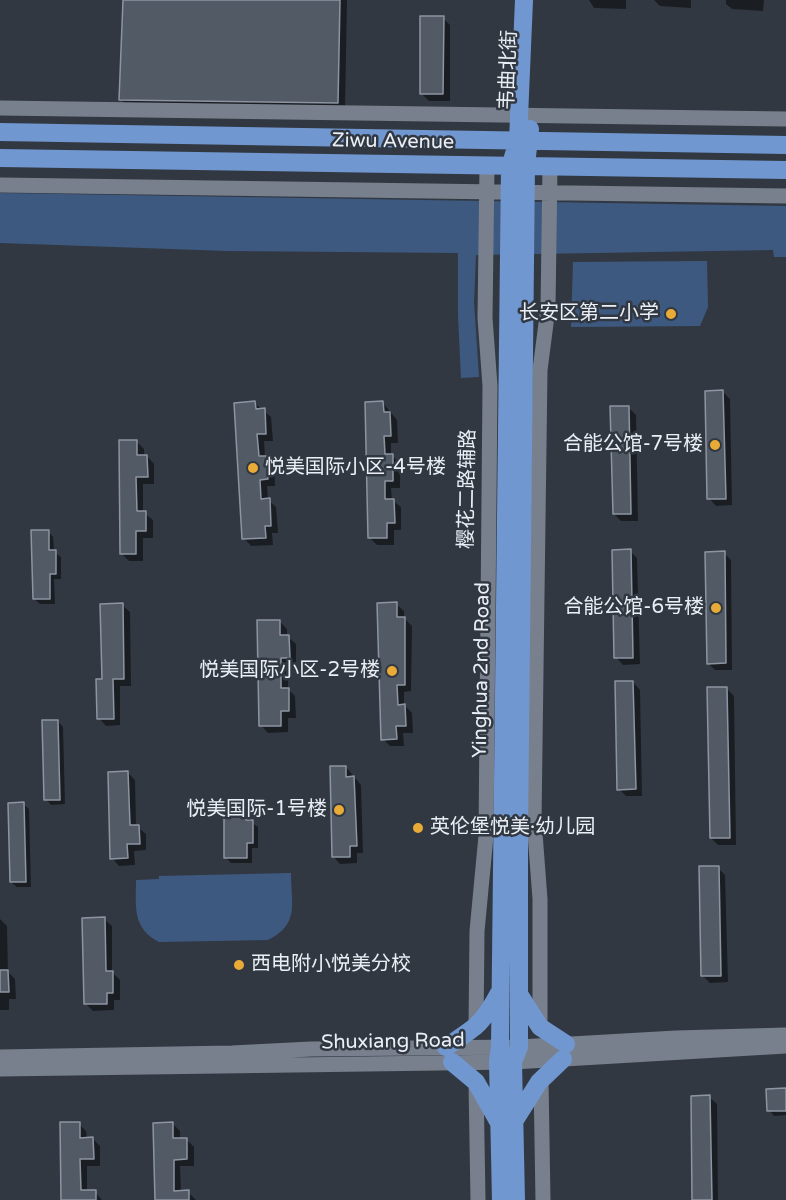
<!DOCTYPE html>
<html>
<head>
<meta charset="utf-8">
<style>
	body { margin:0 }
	canvas { display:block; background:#313842 }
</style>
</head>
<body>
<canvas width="786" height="1200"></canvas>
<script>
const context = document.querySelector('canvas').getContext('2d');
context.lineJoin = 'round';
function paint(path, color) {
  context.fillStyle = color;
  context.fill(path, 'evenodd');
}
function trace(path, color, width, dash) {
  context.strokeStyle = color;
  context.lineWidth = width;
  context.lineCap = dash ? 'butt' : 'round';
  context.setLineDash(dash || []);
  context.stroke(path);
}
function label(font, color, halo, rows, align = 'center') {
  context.font = font + ' "Varela Round","Noto Sans SC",sans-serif';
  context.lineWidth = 5;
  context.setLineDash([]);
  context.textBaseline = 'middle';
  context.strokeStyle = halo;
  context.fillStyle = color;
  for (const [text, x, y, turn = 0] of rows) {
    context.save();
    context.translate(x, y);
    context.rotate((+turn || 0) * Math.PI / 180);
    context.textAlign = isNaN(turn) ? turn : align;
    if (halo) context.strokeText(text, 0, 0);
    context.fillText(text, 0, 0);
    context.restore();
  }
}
const green = new Path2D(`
	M 0,193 L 786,206 L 786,257 L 774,257 L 773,250 L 476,255 L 474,302 L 479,377 L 461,378 L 458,315 L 458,253 L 228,251 L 0,243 Z
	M 707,261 L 708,307 L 700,326 L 571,327 L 573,262 Z
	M 291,873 C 291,904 300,924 268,940 L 159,942 C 132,928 136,907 136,880 L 159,879 L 159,876 Z`);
const shadow = new Path2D(`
	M 124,0 L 347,0 L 345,110 L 128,107 L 121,99 Z
	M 589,0 L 626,0 L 626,9 L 594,8 Z
	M 654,0 L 691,0 L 691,8 L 660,6 Z
	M 726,0 L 764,0 L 763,11 L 732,9 L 726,4 Z
	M 443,18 L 450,25 L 450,101 L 429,101 L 421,93 Z
	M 723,392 L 730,399 L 732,505 L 716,506 L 709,498 Z
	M 254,403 L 271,417 L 273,441 L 264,441 L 265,457 L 274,465 L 275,486 L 267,486 L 268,500 L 276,507 L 278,533 L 272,533 L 273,545 L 251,546 L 244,538 Z
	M 383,403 L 397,420 L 398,443 L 391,443 L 391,455 L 400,463 L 400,488 L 391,488 L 392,500 L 401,507 L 401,530 L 394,530 L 394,545 L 377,545 L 370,538 Z
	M 628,407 L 636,415 L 638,521 L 621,521 L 614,514 Z
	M 137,442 L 144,449 L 144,456 L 147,456 L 154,464 L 154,484 L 143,484 L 143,512 L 153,520 L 153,538 L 143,538 L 143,561 L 129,561 L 122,554 Z
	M 48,531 L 53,537 L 54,552 L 61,557 L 61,579 L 54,579 L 55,604 L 40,604 L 34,599 Z
	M 630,551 L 637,558 L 640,664 L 623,665 L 616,657 Z
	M 724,553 L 731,560 L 732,670 L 715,670 L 708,663 Z
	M 396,604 L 404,611 L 404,618 L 412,626 L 411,691 L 404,692 L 404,705 L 412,713 L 413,733 L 403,733 L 404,746 L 390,746 L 383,739 Z
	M 122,605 L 130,612 L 131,686 L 120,686 L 120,725 L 106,726 L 99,718 L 103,680 Z
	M 279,621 L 287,629 L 287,636 L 296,644 L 296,665 L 288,665 L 288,689 L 295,696 L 296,718 L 288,718 L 288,732 L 268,733 L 261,725 Z
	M 633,682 L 640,690 L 642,796 L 626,796 L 619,789 Z
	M 726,688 L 734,696 L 736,845 L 718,845 L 711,838 Z
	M 58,721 L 63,727 L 65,804 L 51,805 L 46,799 Z
	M 346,767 L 361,785 L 363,853 L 357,853 L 357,863 L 340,864 L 333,856 Z
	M 128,773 L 135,780 L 136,826 L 146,834 L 146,850 L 134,851 L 135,865 L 119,866 L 112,858 Z
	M 23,804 L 29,809 L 31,887 L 17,887 L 11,882 Z
	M 246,807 L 251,812 L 251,822 L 258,827 L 258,848 L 252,848 L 252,863 L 231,863 L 226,858 Z
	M 718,868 L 725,875 L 728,982 L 710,983 L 702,975 Z
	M 0,919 L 7,926 L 8,972 L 15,979 L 16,999 L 9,999 L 9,1010 L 0,1010 Z
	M 104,919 L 112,926 L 112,972 L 120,980 L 120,1000 L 114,1000 L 114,1010 L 93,1011 L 85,1003 Z
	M 786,1090 L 786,1115 L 774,1116 L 769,1110 Z
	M 709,1097 L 717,1104 L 718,1200 L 693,1200 Z
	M 79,1124 L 86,1131 L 87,1139 L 93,1139 L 100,1146 L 100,1166 L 87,1166 L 87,1192 L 95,1192 L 102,1200 L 63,1200 Z
	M 173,1124 L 180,1131 L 180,1139 L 186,1139 L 194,1147 L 194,1166 L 180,1166 L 181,1192 L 188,1192 L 196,1200 L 156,1200 Z`);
const building = new Path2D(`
	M 123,0 L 340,0 L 338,103 L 119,100 Z
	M 420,16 L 444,16 L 443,94 L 420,94 Z
	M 723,390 L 726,499 L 707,499 L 705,391 Z
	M 255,401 L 256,409 L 265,408 L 266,434 L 257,434 L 259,456 L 267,456 L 268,479 L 260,480 L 261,499 L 270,498 L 271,526 L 265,526 L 266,538 L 242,539 L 234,403 Z
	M 383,401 L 384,412 L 390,412 L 391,436 L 384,436 L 385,454 L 393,454 L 393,481 L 385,481 L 385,499 L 394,499 L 395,523 L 387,523 L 387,538 L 368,538 L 365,402 Z
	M 610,406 L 629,406 L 631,514 L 613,514 Z
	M 119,440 L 137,440 L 137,455 L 147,455 L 148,477 L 136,477 L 137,511 L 146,511 L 146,531 L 136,531 L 136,554 L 120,554 Z
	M 31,530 L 49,530 L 49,550 L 56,550 L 56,574 L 50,574 L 50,599 L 33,599 Z
	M 631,549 L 633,658 L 614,658 L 612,550 Z
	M 725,551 L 726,663 L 707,664 L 705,552 Z
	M 397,602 L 397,617 L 405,617 L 405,685 L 397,685 L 398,705 L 405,704 L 406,726 L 396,726 L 397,739 L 381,740 L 377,603 Z
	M 123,603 L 124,679 L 113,679 L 114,719 L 97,719 L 96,679 L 102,679 L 100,604 Z
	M 257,620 L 280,620 L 280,635 L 289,635 L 290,658 L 281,658 L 281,688 L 289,688 L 289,711 L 281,711 L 281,726 L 259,726 Z
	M 615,681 L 633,681 L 636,789 L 617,790 Z
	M 707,687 L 727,687 L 730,838 L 710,838 Z
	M 42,720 L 58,720 L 60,800 L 44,800 Z
	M 330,766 L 346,766 L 346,777 L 354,776 L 357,846 L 350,846 L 350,857 L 332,857 Z
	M 128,771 L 130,825 L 139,825 L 140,844 L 127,844 L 128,858 L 110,859 L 108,772 Z
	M 24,802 L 26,882 L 10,882 L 8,803 Z
	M 224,806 L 246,806 L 246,820 L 253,820 L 253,843 L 247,843 L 247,858 L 224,858 Z
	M 699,866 L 719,866 L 721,976 L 701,976 Z
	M 105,917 L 106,971 L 113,971 L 113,993 L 107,993 L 107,1004 L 84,1004 L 82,918 Z
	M 0,970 L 8,970 L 9,992 L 0,992 Z
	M 786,1088 L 786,1111 L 767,1111 L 766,1089 Z
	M 710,1095 L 712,1200 L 692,1200 L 691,1096 Z
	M 60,1122 L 80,1122 L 80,1138 L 93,1137 L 94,1159 L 80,1159 L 81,1190 L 96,1190 L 96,1200 L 61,1200 Z
	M 173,1122 L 173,1138 L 187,1138 L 187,1159 L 174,1160 L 174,1191 L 189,1190 L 189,1200 L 155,1200 L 153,1123 Z`);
const minor = new Path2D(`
	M 0,108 L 786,119
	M 0,185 L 786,196
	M 540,1027 L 540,899 L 534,820 L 540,370 L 548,308 L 550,166
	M 476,1028 L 477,931 L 486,836 L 490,386 L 485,318 L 487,166
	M 0,1057 L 232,1053 L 311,1049 L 519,1047 L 676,1038 L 786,1035
	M 0,1069 L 513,1062 L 786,1046
	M 541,1079 L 543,1200
	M 476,1082 L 478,1200`);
const major = new Path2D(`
	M 0,132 L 786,145
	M 0,158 L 786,170
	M 519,994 L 540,1027 L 566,1044
	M 446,1047 C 476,1027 482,1025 499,993
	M 452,1062 L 476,1082 L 498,1121
	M 515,1120 L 539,1082 L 563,1059
	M 501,1200 L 498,1061 L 500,1046 L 510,167 L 518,141 L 524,0
	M 516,1200 L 513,1062 L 519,1047 L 519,832 L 526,165 L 530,129`);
const markers = [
	[671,314,6,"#e9ab38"],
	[715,445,6,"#e9ab38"],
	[253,468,6,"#e9ab38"],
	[716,608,6,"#e9ab38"],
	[392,671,6,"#e9ab38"],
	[339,810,6,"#e9ab38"],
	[418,828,6,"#e9ab38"],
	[239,965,6,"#e9ab38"]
];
const streetNames = [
	["韦曲北街",509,70,-88],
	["Ziwu Avenue",393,142,1],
	["樱花二路辅路",468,489,-89],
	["Yinghua 2nd Road",482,670,-89],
	["Shuxiang Road",393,1042,-1]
];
const poiNames = [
	["长安区第二小学",659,314],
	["合能公馆-7号楼",703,445],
	["悦美国际小区-4号楼",265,468,"left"],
	["合能公馆-6号楼",704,608],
	["悦美国际小区-2号楼",380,671],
	["悦美国际-1号楼",327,810],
	["英伦堡悦美·幼儿园",430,828,"left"],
	["西电附小悦美分校",251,965,"left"]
];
paint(green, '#3e5980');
paint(shadow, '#0007');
paint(building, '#525a66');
trace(building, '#8c95a1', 1.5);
trace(minor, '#78808d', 15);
trace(major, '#7197d0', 18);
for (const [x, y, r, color] of markers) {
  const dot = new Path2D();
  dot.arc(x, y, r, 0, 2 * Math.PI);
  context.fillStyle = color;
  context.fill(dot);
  trace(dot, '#313842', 2);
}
label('20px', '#eaeef5', '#313842', streetNames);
label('20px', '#eaeef5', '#313842', poiNames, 'right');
</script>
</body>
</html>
